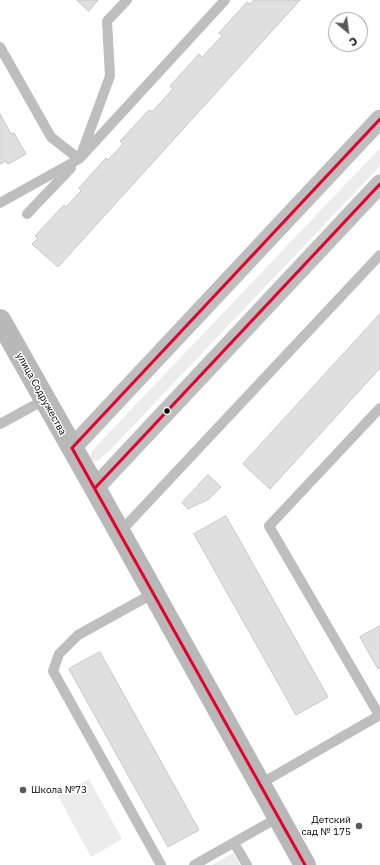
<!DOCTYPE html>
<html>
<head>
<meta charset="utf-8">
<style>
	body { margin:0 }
	#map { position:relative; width:380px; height:865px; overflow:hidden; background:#fff; font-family:"IBM Plex Sans",sans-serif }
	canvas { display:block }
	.north { position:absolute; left:328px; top:12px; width:40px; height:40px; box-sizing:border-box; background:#fff; border:1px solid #999; border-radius:50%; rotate:151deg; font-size:11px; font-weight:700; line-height:16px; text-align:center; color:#000 }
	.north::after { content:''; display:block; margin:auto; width:14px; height:18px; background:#595959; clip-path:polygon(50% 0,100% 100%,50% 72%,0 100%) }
</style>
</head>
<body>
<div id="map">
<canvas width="380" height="865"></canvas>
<div class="north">С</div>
</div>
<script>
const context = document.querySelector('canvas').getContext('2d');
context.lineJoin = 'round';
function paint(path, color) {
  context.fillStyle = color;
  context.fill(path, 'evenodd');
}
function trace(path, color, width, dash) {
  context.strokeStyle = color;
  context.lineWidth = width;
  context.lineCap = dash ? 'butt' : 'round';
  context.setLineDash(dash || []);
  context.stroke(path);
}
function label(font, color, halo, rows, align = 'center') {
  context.font = font + ' "IBM Plex Sans",sans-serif';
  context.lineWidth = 3;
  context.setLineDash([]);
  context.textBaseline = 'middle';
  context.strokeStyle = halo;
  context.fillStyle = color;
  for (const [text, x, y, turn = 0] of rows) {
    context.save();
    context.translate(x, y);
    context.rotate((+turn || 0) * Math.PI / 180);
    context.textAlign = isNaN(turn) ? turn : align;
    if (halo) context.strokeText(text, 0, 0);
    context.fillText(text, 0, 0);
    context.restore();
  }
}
const green = new Path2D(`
	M 380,148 L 380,166 L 111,449 L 98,461 L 94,461 L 90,457 L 91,452 L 103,439 Z
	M 89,779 L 122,839 L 91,857 L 58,796 Z
	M 233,853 L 240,865 L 212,865 Z`);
const building = new Path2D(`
	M 77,0 L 98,0 L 89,11 Z
	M 254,0 L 300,0 L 58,267 L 32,244 L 38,238 L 35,236 L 64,205 L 66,207 L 81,191 L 79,188 L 106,158 L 108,160 L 123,144 L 120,141 L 149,110 L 152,112 L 173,89 L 170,86 L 199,54 L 202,57 L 222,36 L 219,33 L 247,2 L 250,4 Z
	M 0,114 L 11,134 L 14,133 L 26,154 L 8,164 L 6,161 L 0,164 Z
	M 380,314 L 380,368 L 270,489 L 243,464 Z
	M 208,475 L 221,487 L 209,499 L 188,509 L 182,503 Z
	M 226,516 L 328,697 L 296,715 L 194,534 Z
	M 380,626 L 380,668 L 378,669 L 360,637 Z
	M 100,652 L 199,830 L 168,847 L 69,669 Z`);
const lane = new Path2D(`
	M 0,47 L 51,137 L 79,159
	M 81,155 L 110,76 L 107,21 L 127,0
	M 0,203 L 79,159 L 225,0
	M 27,214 L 71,168
	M 0,424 L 44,400
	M 120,532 L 380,255
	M 154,593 L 78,635 L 59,654 L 53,671 L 161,865
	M 379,715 L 269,526 L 380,408
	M 260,784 L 380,715
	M 234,843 L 247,865
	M 194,865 L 279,817`);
const street = new Path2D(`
	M 72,448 L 380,119
	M 95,488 L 380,184`);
const secondary = new Path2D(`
	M 0,320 L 95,488 L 305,865`);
const bus1 = new Path2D(`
	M 95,488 L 380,184
	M 305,865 L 72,448 L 380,119`);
const markers = [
	[167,411,3.5,"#000"],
	[23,790,4,"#595959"],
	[359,826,4,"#595959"]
];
const streetNames = [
	["улица Содружества",41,394,61]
];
const poiNames = [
	["Школа №73",31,790],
	["Детский",351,820,"right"],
	["сад № 175",351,832,"right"]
];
paint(green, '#ececec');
paint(building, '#dfdfdf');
trace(building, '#c7c7c7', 1);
trace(lane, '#bebebe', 10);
trace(street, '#bebebe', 19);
trace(secondary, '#b8b8b8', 22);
trace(bus1, '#e4002b', 3);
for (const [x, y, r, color] of markers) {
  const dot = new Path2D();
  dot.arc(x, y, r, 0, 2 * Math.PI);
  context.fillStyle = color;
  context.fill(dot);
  trace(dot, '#fff', 1.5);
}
label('10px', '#000', '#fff', streetNames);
label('10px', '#000', '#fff', poiNames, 'left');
</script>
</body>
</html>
